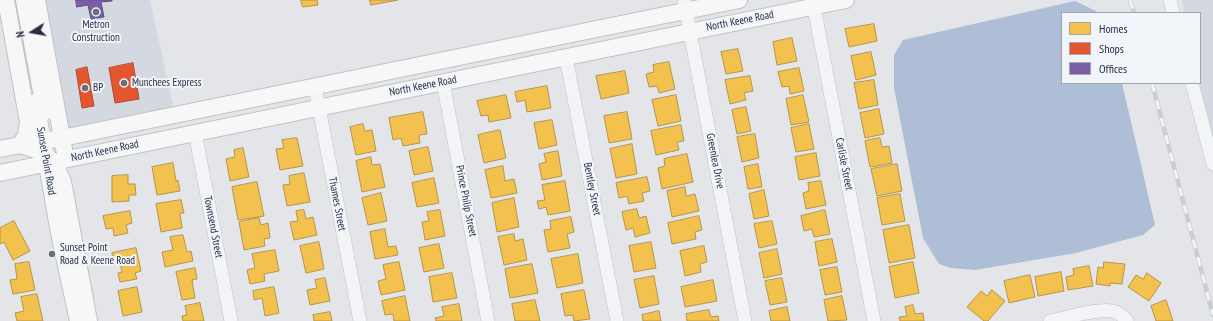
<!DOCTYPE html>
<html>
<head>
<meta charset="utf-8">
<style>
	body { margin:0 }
	#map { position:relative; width:1213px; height:321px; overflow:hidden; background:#e3e5e9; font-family:"PT Sans Narrow",sans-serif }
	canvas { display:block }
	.legend { position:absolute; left:1061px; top:12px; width:140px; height:72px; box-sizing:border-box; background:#f1f4f8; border:1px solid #a1a5b0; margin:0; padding:5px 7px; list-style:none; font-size:12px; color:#282f45 }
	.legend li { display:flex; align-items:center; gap:8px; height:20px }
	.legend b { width:20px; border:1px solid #a1a5b0 }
	.north { position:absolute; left:12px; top:12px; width:40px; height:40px; -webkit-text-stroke:3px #f1f4f8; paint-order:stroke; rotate:259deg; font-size:11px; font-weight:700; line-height:16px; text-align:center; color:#282f45 }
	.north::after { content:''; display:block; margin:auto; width:14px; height:18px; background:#282f45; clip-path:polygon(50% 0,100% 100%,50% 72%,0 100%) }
</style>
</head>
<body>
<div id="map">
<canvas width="1213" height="321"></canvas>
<ul class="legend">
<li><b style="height:11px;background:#f2c14e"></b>Homes</li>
<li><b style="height:11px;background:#e4572e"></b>Shops</li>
<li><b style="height:11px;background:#7b5ea7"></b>Offices</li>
</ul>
<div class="north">N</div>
</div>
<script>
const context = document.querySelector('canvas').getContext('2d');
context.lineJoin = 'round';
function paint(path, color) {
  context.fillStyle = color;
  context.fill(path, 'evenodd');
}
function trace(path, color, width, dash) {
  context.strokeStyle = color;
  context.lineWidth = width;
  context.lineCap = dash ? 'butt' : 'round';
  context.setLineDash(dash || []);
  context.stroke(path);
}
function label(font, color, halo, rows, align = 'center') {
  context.font = font + ' "PT Sans Narrow",sans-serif';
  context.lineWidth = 4;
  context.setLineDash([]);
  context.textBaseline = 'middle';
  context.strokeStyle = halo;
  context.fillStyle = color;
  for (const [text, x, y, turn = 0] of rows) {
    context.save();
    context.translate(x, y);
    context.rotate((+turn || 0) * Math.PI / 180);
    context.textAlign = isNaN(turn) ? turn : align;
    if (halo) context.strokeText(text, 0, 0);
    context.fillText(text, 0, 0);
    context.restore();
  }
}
const built = new Path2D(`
	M 43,0 L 150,0 L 174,110 L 67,131 L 66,123 L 67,119 L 65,118 Z
	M 1182,0 L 1213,0 L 1213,140 L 1199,83 L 1200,13 L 1184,13 Z`);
const water = new Path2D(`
	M 1075,1 L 1096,11 L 1097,13 L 1062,13 L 1062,83 L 1122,83 L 1155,225 L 1143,235 L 1076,253 L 975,270 L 951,268 L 939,264 L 923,238 L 894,88 L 894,55 L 903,40 Z`);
const homes = new Path2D(`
	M 301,0 L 317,0 L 318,5 L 303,7 Z
	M 370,0 L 398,0 L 371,5 Z
	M 874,24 L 877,41 L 849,47 L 845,29 Z
	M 792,38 L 797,61 L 777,65 L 773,42 Z
	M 738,49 L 743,71 L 726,74 L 721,52 Z
	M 871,52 L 876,75 L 856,80 L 851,56 Z
	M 669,62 L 675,89 L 659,93 L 657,86 L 649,87 L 646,74 L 654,72 L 653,65 Z
	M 799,68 L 804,91 L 790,94 L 789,86 L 782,87 L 778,72 Z
	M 625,71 L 629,93 L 601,99 L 596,76 Z
	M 750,76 L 753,91 L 744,93 L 746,100 L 730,104 L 725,80 Z
	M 874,80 L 878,105 L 859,109 L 854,83 Z
	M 547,86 L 551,108 L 527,112 L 525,100 L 517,102 L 515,92 Z
	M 506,95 L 511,118 L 489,122 L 488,115 L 481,116 L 477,101 Z
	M 676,95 L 681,121 L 658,126 L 652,100 Z
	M 803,95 L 809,122 L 791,125 L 786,99 Z
	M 746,107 L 751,131 L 737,134 L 732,110 Z
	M 879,109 L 884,134 L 865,138 L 860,113 Z
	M 423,112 L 427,134 L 419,135 L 420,143 L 403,146 L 401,138 L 393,140 L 389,118 Z
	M 627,112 L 632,139 L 609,143 L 604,116 Z
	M 552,120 L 557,145 L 539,149 L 534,123 Z
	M 363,124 L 365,131 L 372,130 L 376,151 L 356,155 L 350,127 Z
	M 809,124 L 814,149 L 796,152 L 791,128 Z
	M 681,125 L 684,141 L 677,142 L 679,150 L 656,155 L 651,131 Z
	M 500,130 L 506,158 L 484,163 L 478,135 Z
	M 755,134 L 759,158 L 742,162 L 737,137 Z
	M 297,138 L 303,166 L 280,170 L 276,149 L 284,148 L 282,140 Z
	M 880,138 L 882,147 L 889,146 L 892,163 L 870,167 L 865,141 Z
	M 632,144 L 637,174 L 616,178 L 610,149 Z
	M 428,147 L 433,171 L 414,175 L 409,151 Z
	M 243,148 L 249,177 L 230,181 L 226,159 L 235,157 L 234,150 Z
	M 558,151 L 562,176 L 542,180 L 539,164 L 546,162 L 544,154 Z
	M 816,153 L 820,176 L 799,180 L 795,157 Z
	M 687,154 L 693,182 L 662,189 L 658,168 L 665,166 L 664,159 Z
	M 371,157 L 372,165 L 380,164 L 385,187 L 362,192 L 356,161 Z
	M 173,163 L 176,181 L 178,180 L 180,191 L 157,195 L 152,167 Z
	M 758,164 L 762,187 L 748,189 L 744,167 Z
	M 897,164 L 902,191 L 877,196 L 871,169 Z
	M 503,166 L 505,181 L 514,179 L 517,193 L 491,198 L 485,170 Z
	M 304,173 L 310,202 L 287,206 L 283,185 L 290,184 L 289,176 Z
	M 128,175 L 128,184 L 135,184 L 136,195 L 129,195 L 129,201 L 112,202 L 112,176 Z
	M 647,177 L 650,191 L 642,193 L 644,201 L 629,204 L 627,196 L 619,198 L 616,183 Z
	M 434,178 L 439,203 L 417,207 L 412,183 Z
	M 565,181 L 570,211 L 548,215 L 546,207 L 539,209 L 537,201 L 545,200 L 542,185 Z
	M 821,181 L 826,205 L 806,209 L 803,193 L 809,191 L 808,183 Z
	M 257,182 L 264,216 L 238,220 L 232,187 Z
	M 685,187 L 686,196 L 695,194 L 699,211 L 672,217 L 667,191 Z
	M 764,190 L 769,216 L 754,219 L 749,194 Z
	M 381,193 L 387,221 L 368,225 L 362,198 Z
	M 900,194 L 905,221 L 882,225 L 877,198 Z
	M 514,198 L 519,227 L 497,232 L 492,203 Z
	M 181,200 L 184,213 L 180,213 L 182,228 L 161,232 L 156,204 Z
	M 637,209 L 639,218 L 646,216 L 650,233 L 635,237 L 633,228 L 626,230 L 622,212 Z
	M 304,210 L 306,219 L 313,217 L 317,235 L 294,240 L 290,222 L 298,221 L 296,211 Z
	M 440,210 L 445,236 L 425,240 L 422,222 L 429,221 L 427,212 Z
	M 825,210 L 830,234 L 814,237 L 812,229 L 804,231 L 801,216 Z
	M 130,211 L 132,223 L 126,225 L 128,233 L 114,236 L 113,228 L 106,229 L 103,216 Z
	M 699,216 L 702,230 L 695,232 L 696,239 L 672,244 L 668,223 Z
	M 571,217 L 574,232 L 567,234 L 570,248 L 548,252 L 544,230 L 551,229 L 550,221 Z
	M 259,218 L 261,225 L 268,223 L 270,238 L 264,239 L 265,246 L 244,250 L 239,222 Z
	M 14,221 L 30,251 L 13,260 L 4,242 L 0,244 L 0,228 Z
	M 772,221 L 777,244 L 759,248 L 754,224 Z
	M 909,225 L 915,258 L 889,263 L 883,230 Z
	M 385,229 L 388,247 L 396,246 L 398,255 L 375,259 L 370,232 Z
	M 514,234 L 515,241 L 523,239 L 527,260 L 504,265 L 498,237 Z
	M 183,235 L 187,252 L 191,251 L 193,261 L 165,267 L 162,252 L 173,250 L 170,237 Z
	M 832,239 L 837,262 L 819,266 L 815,242 Z
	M 319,242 L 324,269 L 306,273 L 300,246 Z
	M 651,242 L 656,268 L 634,272 L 629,246 Z
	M 439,244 L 444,268 L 424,272 L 419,248 Z
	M 704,246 L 707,262 L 700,264 L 701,272 L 685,276 L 680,251 Z
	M 136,248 L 141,271 L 135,273 L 137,279 L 120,282 L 118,273 L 122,272 L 120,263 L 114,265 L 112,253 Z
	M 777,249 L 782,274 L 764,278 L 759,253 Z
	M 275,250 L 279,271 L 264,274 L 265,281 L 250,284 L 247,270 L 255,268 L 252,254 Z
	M 578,254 L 583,283 L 557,288 L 551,259 Z
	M 29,262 L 35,290 L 13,294 L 10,280 L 17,279 L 15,264 Z
	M 399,262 L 405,290 L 381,295 L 378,281 L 386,279 L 383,265 Z
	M 913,262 L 919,293 L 895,298 L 889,267 Z
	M 1104,262 L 1125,264 L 1122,284 L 1110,283 L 1110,286 L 1096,284 L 1098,267 L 1103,268 Z
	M 532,264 L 538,293 L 510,298 L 505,269 Z
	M 1089,266 L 1093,286 L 1068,290 L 1066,277 L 1074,275 L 1073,269 Z
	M 837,267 L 842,292 L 825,295 L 820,270 Z
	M 195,268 L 197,279 L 192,280 L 195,298 L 182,300 L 176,272 Z
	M 1061,272 L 1064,291 L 1038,296 L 1035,277 Z
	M 452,273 L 457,298 L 433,302 L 429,277 Z
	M 1147,273 L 1161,283 L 1149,301 L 1128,287 L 1136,275 L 1143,279 Z
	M 1030,275 L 1035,297 L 1009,303 L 1004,281 Z
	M 654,276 L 659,304 L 640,308 L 634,280 Z
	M 325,278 L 330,301 L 310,305 L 307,290 L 317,288 L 315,280 Z
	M 782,278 L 787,302 L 770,305 L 765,281 Z
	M 713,280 L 717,301 L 685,307 L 681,287 Z
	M 137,287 L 142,312 L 123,316 L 118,291 Z
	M 274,287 L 279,313 L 265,316 L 262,298 L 254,300 L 253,291 Z
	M 584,290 L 590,319 L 574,321 L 573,315 L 565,316 L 561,294 Z
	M 992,290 L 1005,301 L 988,321 L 984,321 L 967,307 L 981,291 L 987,296 Z
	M 37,294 L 43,321 L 17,321 L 15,313 L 24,311 L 21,297 Z
	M 405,296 L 410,321 L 394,321 L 393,314 L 385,315 L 382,301 Z
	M 842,296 L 847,320 L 828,321 L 824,300 Z
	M 535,300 L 540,321 L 515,321 L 512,304 Z
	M 1166,300 L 1173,321 L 1156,321 L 1151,306 Z
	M 200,303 L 204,321 L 183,321 L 182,316 L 187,315 L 185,306 Z
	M 459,304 L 462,321 L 436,321 L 435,318 L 444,316 L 442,307 Z
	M 913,305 L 915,314 L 923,313 L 924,321 L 900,321 L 899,317 L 907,316 L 905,307 Z
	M 787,307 L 790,321 L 771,321 L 769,311 Z
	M 709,310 L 711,317 L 718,316 L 719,321 L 687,321 L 686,314 Z
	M 659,311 L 661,321 L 643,321 L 642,315 Z
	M 330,312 L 332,321 L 314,321 L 313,315 Z`);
const shops = new Path2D(`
	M 133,63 L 139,99 L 115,103 L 109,68 Z
	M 87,67 L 94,106 L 82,108 L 76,70 Z`);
const offices = new Path2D(`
	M 76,0 L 112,0 L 112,1 L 101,2 L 104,17 L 91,19 L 88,5 L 77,7 Z`);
const minor = new Path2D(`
	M 684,0 L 745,321
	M 1170,0 L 1173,13
	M 814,7 L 874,321
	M 566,57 L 617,321
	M 443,82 L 488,321
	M 1192,83 L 1213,164
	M 315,87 L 360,321
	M 195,132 L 231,321
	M 1050,321 C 1066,318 1098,308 1112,311 C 1119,312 1123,316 1127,321`);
const major = new Path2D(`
	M 6,0 L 28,122 L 26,135 L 20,145 C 46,152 53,156 63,182 L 89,321
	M 24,0 L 45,112
	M 37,0 L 64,149
	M 36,102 L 59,233 L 78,321
	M 0,149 L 43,141 L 62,138 L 739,0
	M 0,173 L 846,0`);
const rail = new Path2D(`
	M 1130,0 L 1134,13
	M 1152,83 L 1213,315`);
const markers = [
	[96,12,4,"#696f7e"],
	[124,83,4,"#696f7e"],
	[85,88,4,"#696f7e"],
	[52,254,4,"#696f7e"]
];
const streetNames = [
	["North Keene Road",740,21,-11],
	["North Keene Road",423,86,-11],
	["North Keene Road",105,151,-12],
	["Sunset Point Road",46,161,80],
	["Greenlea Drive",715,161,79],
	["Carlisle Street",844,164,79],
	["Bentley Street",592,189,79],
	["Prince Philip Street",466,201,79],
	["Thames Street",337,204,79],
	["Townsend Street",213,227,79]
];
const poiNames = [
	["Metron",96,25,"center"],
	["Construction",96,38,"center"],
	["Munchees Express",132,83],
	["BP",93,88],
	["Sunset Point",60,248],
	["Road & Keene Road",60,261]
];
paint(built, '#d4d8e0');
paint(water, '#afbed7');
paint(homes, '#f2c14e');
trace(homes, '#b5954b', 1);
paint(shops, '#e4572e');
trace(shops, '#ac4b35', 1);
paint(offices, '#7b5ea7');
trace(offices, '#62508a', 1);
trace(minor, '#c1c3c7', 14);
trace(major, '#bfc2c7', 18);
trace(minor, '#f3f4f6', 13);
trace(major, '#f7f7f7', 16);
trace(rail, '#cccdd1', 4.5);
trace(rail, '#f1f4f8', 3, [9]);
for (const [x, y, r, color] of markers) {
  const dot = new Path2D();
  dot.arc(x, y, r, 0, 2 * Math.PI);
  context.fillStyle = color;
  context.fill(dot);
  trace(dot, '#f1f4f8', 1.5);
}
label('11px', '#282f45', '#f1f4f8', streetNames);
label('11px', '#282f45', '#f1f4f8', poiNames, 'left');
</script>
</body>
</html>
